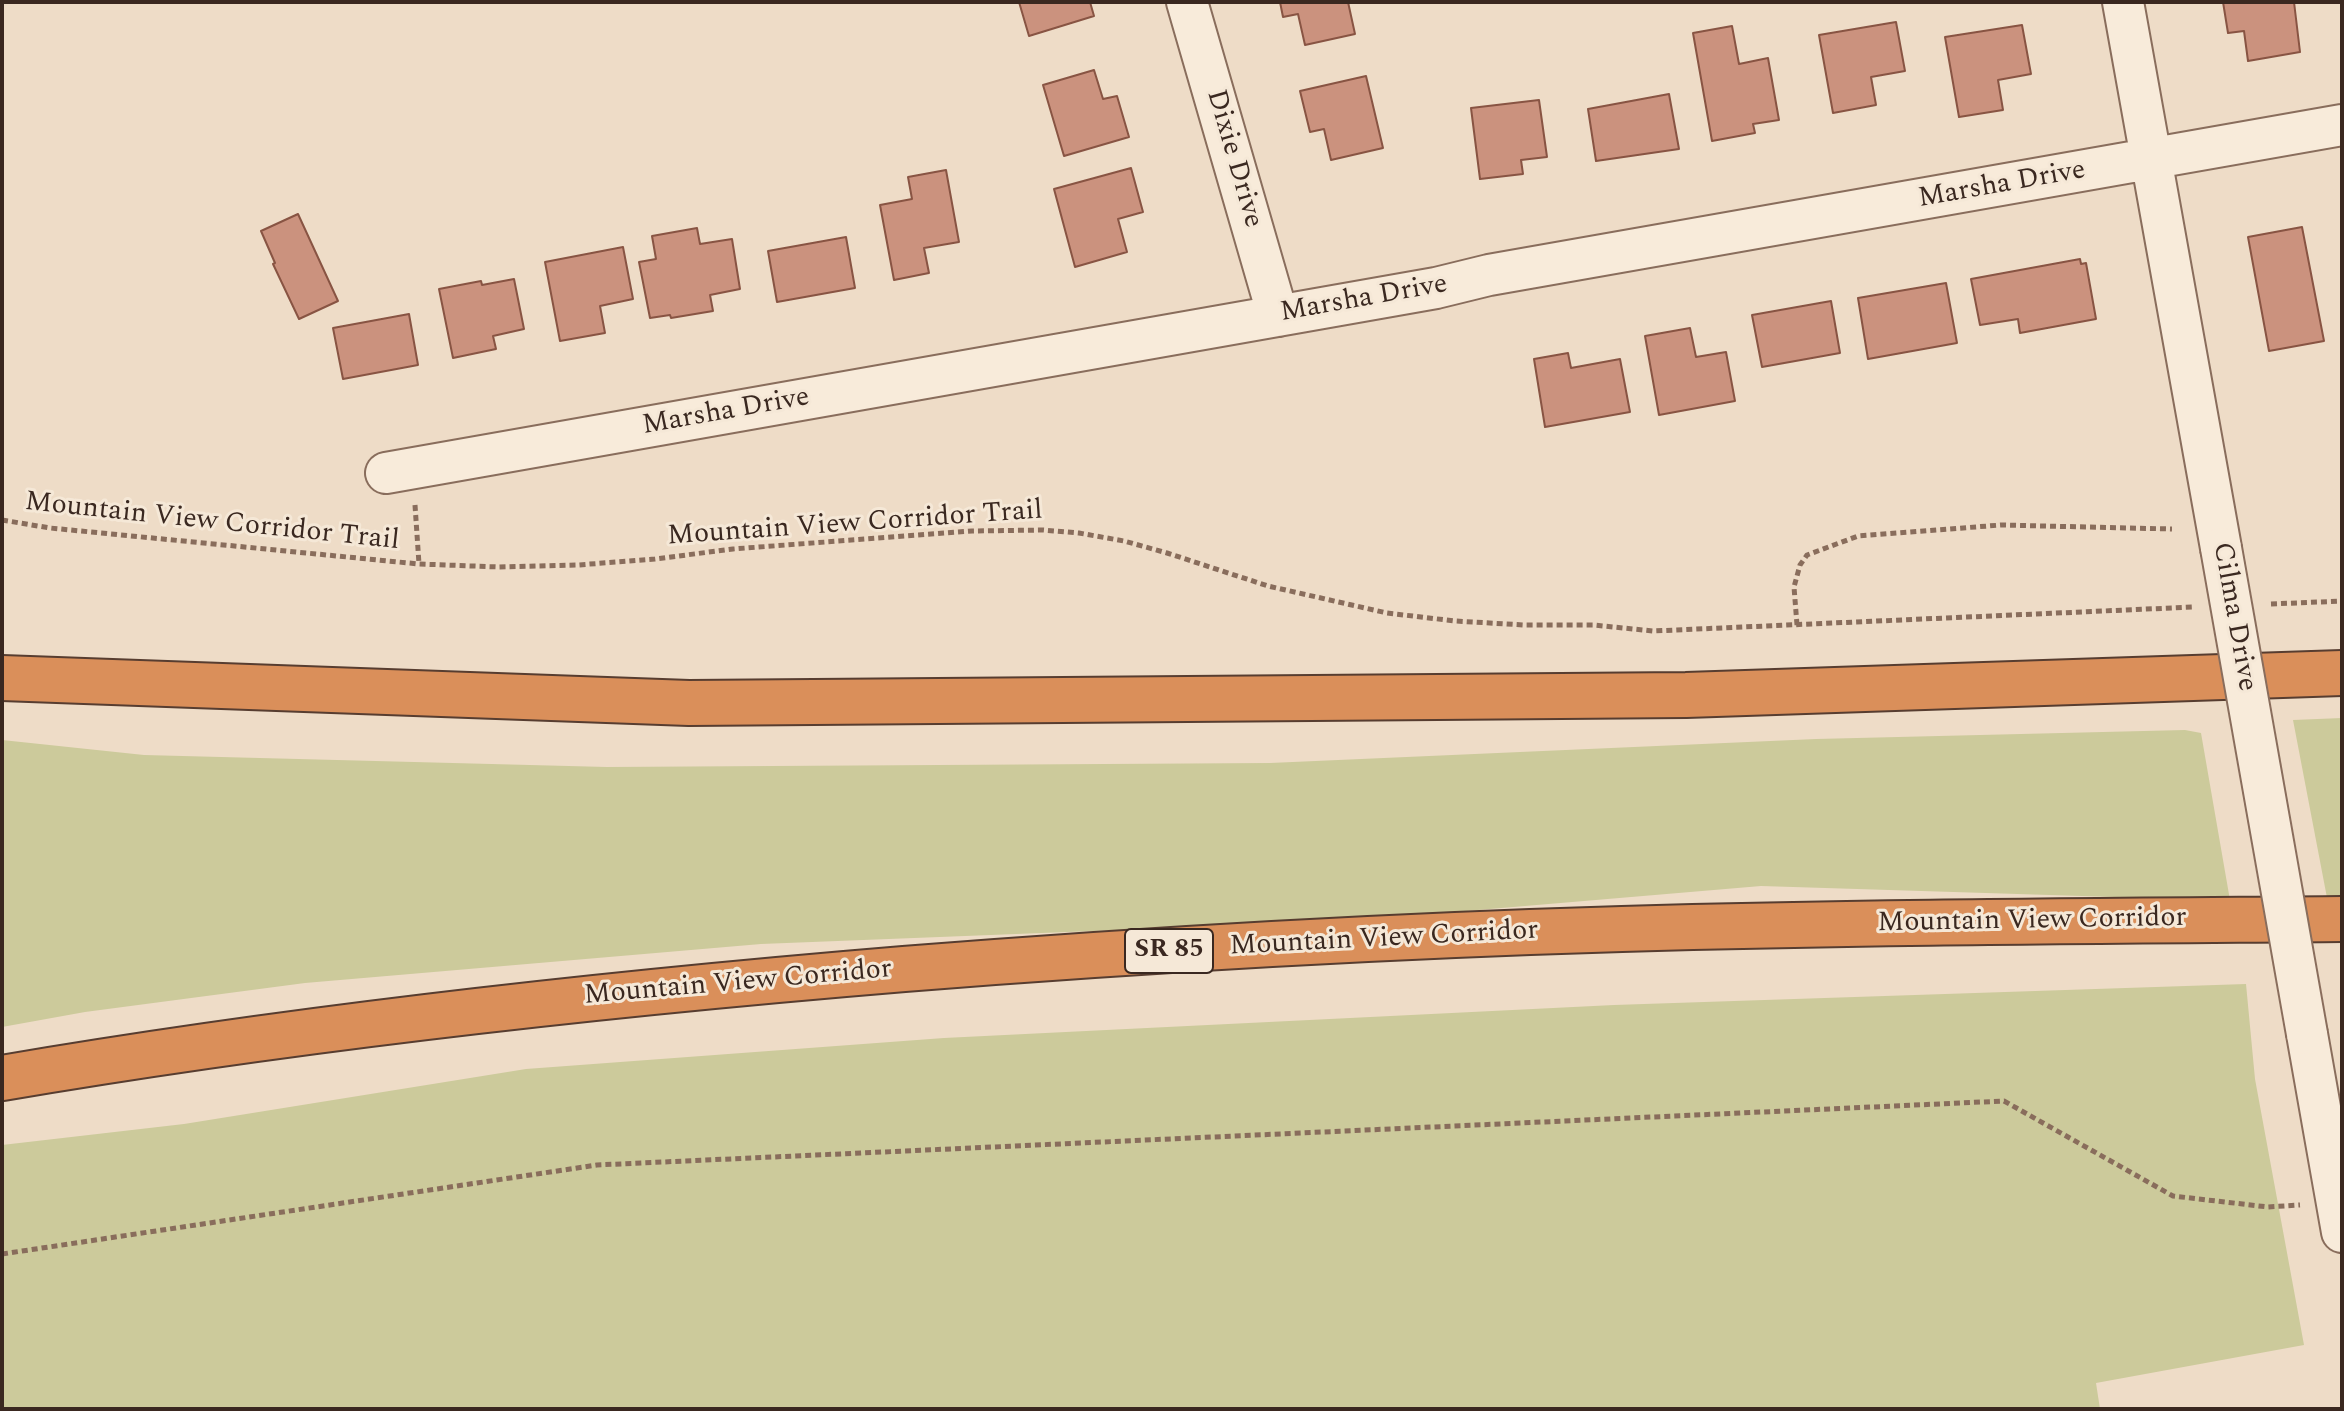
<!DOCTYPE html>
<html>
<head>
<meta charset="utf-8">
<style>
	body { margin:0 }
	#map { position:relative; width:2344px; height:1411px; overflow:hidden; background:#eedcc7; font-family:Spectral,serif }
	canvas { display:block }
	.frame { position:absolute; inset:0; border:4px solid #3a2820; pointer-events:none }
</style>
</head>
<body>
<div id="map">
<canvas width="2344" height="1411"></canvas>
<div class="frame"></div>
</div>
<script>
const context = document.querySelector('canvas').getContext('2d');
context.lineJoin = 'round';
function paint(path, color) {
  context.fillStyle = color;
  context.fill(path, 'evenodd');
}
function trace(path, color, width, dash) {
  context.strokeStyle = color;
  context.lineWidth = width;
  context.lineCap = dash ? 'butt' : 'round';
  context.setLineDash(dash || []);
  context.stroke(path);
}
function label(font, color, halo, rows, align = 'center') {
  context.font = font + ' Spectral,serif';
  context.lineWidth = 6;
  context.setLineDash([]);
  context.textBaseline = 'middle';
  context.strokeStyle = halo;
  context.fillStyle = color;
  for (const [text, x, y, turn = 0] of rows) {
    context.save();
    context.translate(x, y);
    context.rotate((+turn || 0) * Math.PI / 180);
    context.textAlign = isNaN(turn) ? turn : align;
    if (halo) context.strokeText(text, 0, 0);
    context.fillText(text, 0, 0);
    context.restore();
  }
}
const green = new Path2D(`
	M 2342,718 L 2342,901 L 2328,903 L 2293,720 Z
	M 2185,730 L 2201,733 L 2231,906 L 2146,898 L 1761,886 L 1348,921 L 761,944 L 305,983 L 85,1012 L 2,1027 L 2,740 L 144,755 L 607,767 L 1270,763 L 1816,739 Z
	M 2246,984 L 2255,1079 L 2304,1345 L 2096,1383 L 2100,1409 L 2,1409 L 2,1145 L 184,1124 L 526,1069 L 944,1038 L 1614,1005 Z`);
const building = new Path2D(`
	M 1019,2 L 1090,2 L 1094,16 L 1029,36 Z
	M 1280,2 L 1348,2 L 1355,34 L 1305,45 L 1298,14 L 1283,17 Z
	M 2223,2 L 2294,2 L 2300,52 L 2248,61 L 2244,31 L 2228,33 Z
	M 1896,22 L 1905,71 L 1871,77 L 1876,105 L 1833,113 L 1819,35 Z
	M 2022,25 L 2031,74 L 1998,80 L 2003,110 L 1959,117 L 1945,37 Z
	M 1732,26 L 1739,64 L 1768,58 L 1779,120 L 1753,124 L 1755,133 L 1712,141 L 1693,33 Z
	M 1094,70 L 1103,99 L 1117,96 L 1129,137 L 1064,156 L 1043,85 Z
	M 1366,76 L 1383,148 L 1331,160 L 1324,129 L 1310,132 L 1300,91 Z
	M 1669,94 L 1679,149 L 1596,161 L 1588,109 Z
	M 1539,100 L 1547,157 L 1521,160 L 1523,174 L 1480,179 L 1471,108 Z
	M 1131,168 L 1143,212 L 1118,219 L 1127,252 L 1075,267 L 1054,189 Z
	M 946,170 L 959,242 L 924,248 L 929,273 L 894,280 L 880,205 L 912,199 L 908,177 Z
	M 298,214 L 338,301 L 299,319 L 273,264 L 275,263 L 261,231 Z
	M 2302,227 L 2324,341 L 2269,351 L 2248,237 Z
	M 697,228 L 700,244 L 732,239 L 740,289 L 710,295 L 713,311 L 671,318 L 670,315 L 650,318 L 639,262 L 656,259 L 652,236 Z
	M 846,237 L 855,288 L 777,302 L 768,251 Z
	M 623,247 L 633,299 L 600,306 L 605,333 L 560,341 L 545,262 Z
	M 2080,259 L 2081,264 L 2086,263 L 2096,319 L 2020,333 L 2018,319 L 1980,325 L 1971,279 Z
	M 514,279 L 524,329 L 493,336 L 496,349 L 453,358 L 439,289 L 481,281 L 482,285 Z
	M 1946,283 L 1957,343 L 1868,359 L 1858,298 Z
	M 1831,301 L 1840,353 L 1762,367 L 1752,315 Z
	M 409,314 L 418,365 L 343,379 L 333,328 Z
	M 1690,328 L 1696,357 L 1726,352 L 1735,401 L 1659,415 L 1645,336 Z
	M 1568,353 L 1571,368 L 1620,359 L 1630,412 L 1545,427 L 1534,359 Z`);
const path = new Path2D(`
	M 415,505 L 419,564
	M 2,520 L 50,528 L 419,564 L 499,567 L 578,565 L 655,559 L 733,549 L 972,531 L 1043,530 L 1079,533 L 1124,541 L 1167,553 L 1268,586 L 1387,613 L 1455,621 L 1524,625 L 1593,625 L 1653,631 L 2193,607
	M 2271,604 L 2342,601
	M 1797,625 L 1794,587 L 1800,565 L 1807,555 L 1858,536 L 2001,525 L 2172,529
	M 2,1254 L 597,1165 L 2004,1101 L 2173,1196 L 2268,1207 L 2300,1205`);
const minor = new Path2D(`
	M 1187,2 L 1278,316
	M 2123,2 L 2221,548
	M 386,473 L 1436,288 L 1489,275 L 2342,125
	M 2307,1034 L 2342,1232`);
const highway = new Path2D(`
	M 2,678 L 689,703 L 1686,695 L 2342,673
	M 2,1078 C 301,1027 602,994 904,969 C 1143,950 1383,936 1622,929 C 1862,922 2102,921 2342,919`);
const minorBridge = new Path2D(`
	M 2221,548 L 2307,1034`);
const shields = [
	[1169,951,88]
];
const shieldNames = [
	["SR 85",1169,951]
];
const streetNames = [
	["Dixie Drive",1233,159,74],
	["Marsha Drive",2002,186,-10],
	["Marsha Drive",1364,300,-10],
	["Marsha Drive",726,413,-10],
	["Mountain View Corridor Trail",212,523,6],
	["Mountain View Corridor Trail",855,525,-4],
	["Cilma Drive",2233,617,80],
	["Mountain View Corridor",2032,922,-1],
	["Mountain View Corridor",1384,940,-3],
	["Mountain View Corridor",738,984,-5]
];
paint(green, '#ccca9b');
paint(building, '#cb927e');
trace(building, '#885443', 2);
trace(minor, '#896d5c', 44);
trace(highway, '#573d30', 48);
trace(path, '#896d5c', 5, [6, 4]);
trace(minor, '#f8ebda', 40);
trace(highway, '#da8f5a', 44);
trace(minorBridge, '#896d5c', 44, []);
trace(minorBridge, '#f8ebda', 40);
for (const [x, y, w] of shields) {
  const box = new Path2D();
  box.roundRect(x - w / 2, y - 22, w, 44, 6);
  context.fillStyle = '#f5e8d7';
  context.fill(box);
  trace(box, '#3a2820', 2);
}
label('bold 26px', '#3a2820', null, shieldNames);
label('28px', '#3a2820', '#f5e8d7', streetNames);
</script>
</body>
</html>
